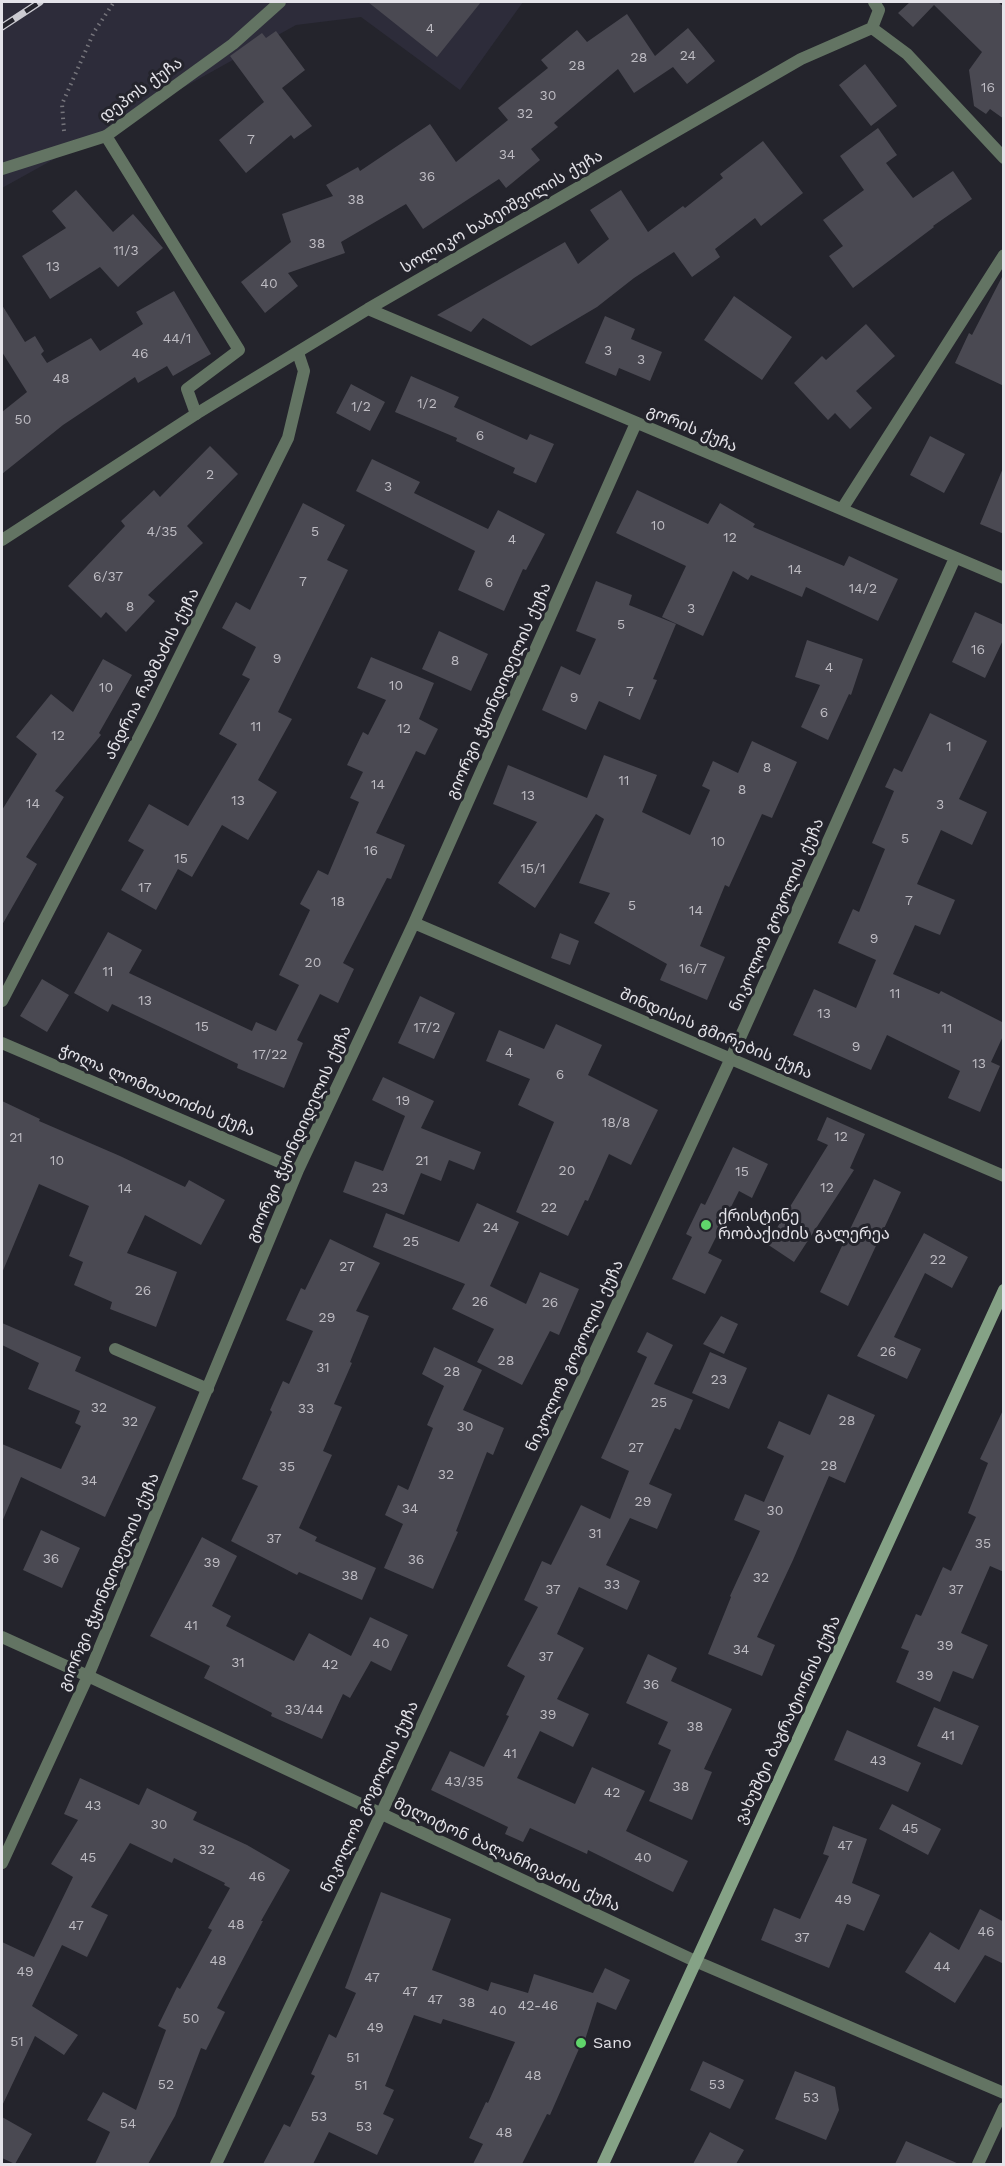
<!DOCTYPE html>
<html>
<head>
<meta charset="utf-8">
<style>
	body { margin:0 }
	#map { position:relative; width:1005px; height:2166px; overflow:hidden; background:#24242c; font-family:"Work Sans",sans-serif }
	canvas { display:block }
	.frame { position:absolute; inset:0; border:3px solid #e4e3e9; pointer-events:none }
</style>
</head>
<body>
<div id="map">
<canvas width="1005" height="2166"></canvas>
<div class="frame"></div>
</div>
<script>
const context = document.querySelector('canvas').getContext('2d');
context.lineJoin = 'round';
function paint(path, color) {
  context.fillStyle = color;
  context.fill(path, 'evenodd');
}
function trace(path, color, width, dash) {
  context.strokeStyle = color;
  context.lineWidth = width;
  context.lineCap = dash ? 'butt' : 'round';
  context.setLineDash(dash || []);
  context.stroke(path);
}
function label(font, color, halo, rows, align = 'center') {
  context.font = font + ' "Work Sans","Noto Sans Georgian",sans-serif';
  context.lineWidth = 6;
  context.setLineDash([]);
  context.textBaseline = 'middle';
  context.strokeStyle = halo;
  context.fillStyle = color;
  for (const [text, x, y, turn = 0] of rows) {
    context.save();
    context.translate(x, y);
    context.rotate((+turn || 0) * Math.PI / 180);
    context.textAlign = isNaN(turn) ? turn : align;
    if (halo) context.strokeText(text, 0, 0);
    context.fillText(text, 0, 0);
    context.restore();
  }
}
const built = new Path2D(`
	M 2,2 L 523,2 L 460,90 L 361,17 L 296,25 L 2,188 Z`);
const building = new Path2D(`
	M 368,2 L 481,2 L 437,57 Z
	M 910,2 L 998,2 L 1004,7 L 1004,119 L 990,109 L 986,114 L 974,106 L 969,70 L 982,52 L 934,5 L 913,27 L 898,13 Z
	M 627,14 L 655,56 L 688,28 L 715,61 L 687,84 L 673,67 L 634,93 L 618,69 L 554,123 L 558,127 L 531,149 L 540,160 L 506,188 L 499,179 L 423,229 L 406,204 L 341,242 L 345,253 L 288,273 L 298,286 L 265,313 L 241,282 L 291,242 L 282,214 L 333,196 L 326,185 L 358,167 L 360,171 L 430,124 L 456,162 L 508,120 L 498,108 L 548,68 L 541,60 L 577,30 L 587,42 Z
	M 276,31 L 305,70 L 282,88 L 312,126 L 294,139 L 291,135 L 246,173 L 219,140 L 264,102 L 230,56 L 262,33 L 266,38 Z
	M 865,64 L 897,106 L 871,126 L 839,85 Z
	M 878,128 L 897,155 L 886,163 L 913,198 L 953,171 L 972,199 L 933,226 L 934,227 L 853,288 L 829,256 L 843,246 L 823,220 L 864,190 L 840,156 Z
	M 763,141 L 803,193 L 761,226 L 755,218 L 715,249 L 720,257 L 692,277 L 674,252 L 634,278 L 597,307 L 531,346 L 483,318 L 471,332 L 437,315 L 565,242 L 578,264 L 609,239 L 590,210 L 621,190 L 648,232 L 683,206 L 685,208 L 723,178 L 720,174 Z
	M 76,190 L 113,232 L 133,214 L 163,248 L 118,287 L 100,267 L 50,299 L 22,256 L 66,228 L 52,211 Z
	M 1004,273 L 1004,386 L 955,363 L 969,333 L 972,335 Z
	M 174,291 L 211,354 L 173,376 L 167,366 L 138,383 L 135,377 L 63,425 L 2,474 L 2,412 L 27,392 L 2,352 L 2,305 L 25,342 L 35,336 L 44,351 L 41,354 L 47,363 L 91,338 L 100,351 L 143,324 L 136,312 Z
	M 734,296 L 792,337 L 762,380 L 704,340 Z
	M 605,316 L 635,329 L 631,339 L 662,352 L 650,381 L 619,368 L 616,376 L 585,363 Z
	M 866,324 L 895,356 L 856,391 L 872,408 L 850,429 L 835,413 L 828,420 L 794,383 L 822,356 L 826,360 Z
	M 411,376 L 459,397 L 454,407 L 527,440 L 530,434 L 554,444 L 536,483 L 513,473 L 515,468 L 456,441 L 457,438 L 395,412 Z
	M 351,384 L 385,402 L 370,431 L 336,413 Z
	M 930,436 L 965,454 L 944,493 L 910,475 Z
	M 210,446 L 238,474 L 187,526 L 203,543 L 148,595 L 155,601 L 126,632 L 106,612 L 101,618 L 68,586 L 125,526 L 121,521 L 154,490 L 160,497 Z
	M 372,459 L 420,482 L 414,493 L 488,529 L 498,510 L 545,534 L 526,570 L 523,569 L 504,611 L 458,590 L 475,551 L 356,491 Z
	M 1003,468 L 1004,468 L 1004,534 L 980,524 Z
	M 637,490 L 708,524 L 720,503 L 755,524 L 753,527 L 844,566 L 849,556 L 898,579 L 878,621 L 806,587 L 802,597 L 751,575 L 748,580 L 733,571 L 703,636 L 662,617 L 686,566 L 616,533 Z
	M 303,503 L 345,525 L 327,560 L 348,570 L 278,712 L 292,719 L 258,780 L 277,792 L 248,840 L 222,825 L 192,877 L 178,869 L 156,910 L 121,890 L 144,850 L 128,841 L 149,804 L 188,826 L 237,744 L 219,734 L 250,679 L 242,675 L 256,647 L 222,628 L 236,602 L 250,610 Z
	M 596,581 L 632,595 L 629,605 L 676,624 L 653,679 L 657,680 L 640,720 L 599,701 L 586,730 L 542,710 L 561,666 L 580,675 L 596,639 L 576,631 Z
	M 975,612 L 1004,625 L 1004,638 L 985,678 L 952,662 Z
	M 439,631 L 488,654 L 471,691 L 422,669 Z
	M 807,640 L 863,659 L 851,695 L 849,694 L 828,740 L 801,727 L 820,685 L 795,677 Z
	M 371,657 L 434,683 L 419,719 L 438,729 L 425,755 L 416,751 L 376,833 L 405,845 L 391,879 L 387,878 L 343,963 L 354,969 L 338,1003 L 320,994 L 297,1040 L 303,1043 L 284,1088 L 237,1068 L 238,1064 L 112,1004 L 108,1012 L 74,993 L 108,932 L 142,950 L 129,973 L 252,1031 L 256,1022 L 276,1031 L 299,985 L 279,975 L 310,910 L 300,904 L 318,870 L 328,875 L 359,802 L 350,798 L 363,772 L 347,765 L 363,732 L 368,735 L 386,700 L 357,688 Z
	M 103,659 L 132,675 L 99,733 L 101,735 L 55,791 L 64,797 L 26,857 L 37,864 L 2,925 L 2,810 L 37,754 L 16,737 L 51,694 L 73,712 Z
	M 930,713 L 987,741 L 959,799 L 987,812 L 972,845 L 941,830 L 917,884 L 955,900 L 940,935 L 915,925 L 893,974 L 939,994 L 941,991 L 1004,1023 L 1004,1034 L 991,1062 L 1000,1066 L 980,1112 L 948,1098 L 960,1071 L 887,1035 L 871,1070 L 793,1035 L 814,989 L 856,1008 L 876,960 L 838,943 L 853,909 L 859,912 L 885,849 L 872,843 L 894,791 L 885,787 L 894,768 L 902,772 Z
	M 752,741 L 797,762 L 772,818 L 762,814 L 729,887 L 725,885 L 700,946 L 725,957 L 707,1000 L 660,980 L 667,964 L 594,923 L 610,893 L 579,883 L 604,819 L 596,814 L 535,908 L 498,883 L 537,822 L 493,804 L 508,765 L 587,798 L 604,755 L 657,775 L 642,812 L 690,835 L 710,790 L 702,786 L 713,761 L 738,773 Z
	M 560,933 L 579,941 L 570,965 L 551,958 Z
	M 42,979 L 69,995 L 47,1032 L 20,1016 Z
	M 420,996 L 455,1013 L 434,1059 L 398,1043 Z
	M 556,1024 L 602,1045 L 588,1075 L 658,1110 L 631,1165 L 609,1154 L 588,1201 L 585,1200 L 568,1236 L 516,1212 L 554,1122 L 518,1105 L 530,1079 L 486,1061 L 499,1030 L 544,1049 Z
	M 383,1077 L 434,1101 L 421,1128 L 481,1152 L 474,1170 L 449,1160 L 441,1181 L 421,1173 L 404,1215 L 343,1192 L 355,1161 L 383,1171 L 405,1116 L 372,1100 Z
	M 2,1101 L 40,1119 L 39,1121 L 120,1156 L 185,1187 L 189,1180 L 225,1200 L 201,1245 L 145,1215 L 127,1253 L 177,1272 L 156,1327 L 110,1309 L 112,1302 L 74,1285 L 83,1262 L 69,1256 L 89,1206 L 39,1184 L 2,1273 Z
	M 827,1117 L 865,1134 L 850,1168 L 854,1170 L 794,1262 L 767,1244 L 828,1145 L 817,1140 Z
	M 733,1147 L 768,1164 L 752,1198 L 739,1191 L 708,1253 L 722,1260 L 705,1294 L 672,1279 L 692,1237 L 686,1234 L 701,1203 L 705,1205 Z
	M 874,1179 L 901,1192 L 848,1306 L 820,1292 Z
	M 477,1203 L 519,1222 L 490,1286 L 526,1304 L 540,1272 L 579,1289 L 559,1335 L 550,1331 L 522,1385 L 477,1362 L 494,1329 L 452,1309 L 465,1284 L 373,1247 L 386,1213 L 459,1242 Z
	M 924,1233 L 968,1257 L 952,1288 L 925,1273 L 894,1337 L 921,1349 L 907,1379 L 857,1356 Z
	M 330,1239 L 380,1263 L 356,1311 L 369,1316 L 350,1362 L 352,1363 L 334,1404 L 342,1407 L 323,1451 L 332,1455 L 299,1528 L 317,1537 L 315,1541 L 376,1568 L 362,1600 L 299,1572 L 297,1575 L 231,1541 L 258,1486 L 242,1479 L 272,1412 L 270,1410 L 283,1381 L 289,1384 L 313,1331 L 286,1320 L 301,1288 L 305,1290 Z
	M 721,1316 L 738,1324 L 724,1354 L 703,1344 Z
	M 2,1323 L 81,1357 L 75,1371 L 156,1407 L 105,1517 L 21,1477 L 2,1522 L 2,1444 L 61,1469 L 81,1426 L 75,1423 L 80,1411 L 28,1389 L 39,1363 L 2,1345 Z
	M 647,1332 L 673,1345 L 654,1384 L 693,1400 L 680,1430 L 675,1428 L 649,1484 L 672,1494 L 657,1529 L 630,1518 L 606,1565 L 640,1581 L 627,1610 L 579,1587 L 557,1634 L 584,1648 L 557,1699 L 589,1714 L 573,1747 L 540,1731 L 517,1778 L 575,1804 L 592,1767 L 645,1791 L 626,1831 L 688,1861 L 673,1892 L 588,1850 L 587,1854 L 530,1828 L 523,1842 L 505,1834 L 508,1827 L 431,1790 L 450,1751 L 484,1767 L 509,1716 L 506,1715 L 525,1676 L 507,1666 L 538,1607 L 524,1600 L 542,1561 L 551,1565 L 581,1505 L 610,1519 L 629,1471 L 601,1458 L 647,1357 L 637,1352 Z
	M 434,1347 L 482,1370 L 463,1410 L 504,1428 L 493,1455 L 487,1452 L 456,1531 L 458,1532 L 433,1589 L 384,1568 L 403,1524 L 385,1515 L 398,1485 L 408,1490 L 433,1428 L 427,1425 L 444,1386 L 422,1374 Z
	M 710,1352 L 747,1368 L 729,1409 L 692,1393 Z
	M 828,1394 L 875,1415 L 845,1483 L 829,1476 L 793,1560 L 757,1637 L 775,1645 L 762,1676 L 708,1654 L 731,1597 L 730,1596 L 760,1531 L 734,1520 L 745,1494 L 764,1502 L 784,1456 L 767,1448 L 779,1421 L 810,1435 Z
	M 1004,1408 L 1004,1572 L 990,1566 L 961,1633 L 988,1645 L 973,1679 L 953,1671 L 940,1702 L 896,1682 L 909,1651 L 901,1648 L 916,1614 L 921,1616 L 943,1567 L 951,1571 L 976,1517 L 968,1513 L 988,1463 L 980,1459 Z
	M 41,1530 L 80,1548 L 62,1588 L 23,1570 Z
	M 202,1537 L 237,1556 L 212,1606 L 231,1616 L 226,1626 L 294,1661 L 309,1633 L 351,1656 L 370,1617 L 408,1635 L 391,1671 L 371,1661 L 350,1698 L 343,1694 L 322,1739 L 271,1716 L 272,1713 L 204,1678 L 210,1666 L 150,1636 Z
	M 648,1654 L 677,1668 L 671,1681 L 732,1709 L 704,1769 L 712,1772 L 692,1820 L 649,1801 L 671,1750 L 658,1744 L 668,1722 L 626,1703 Z
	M 934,1707 L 979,1726 L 962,1765 L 917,1746 Z
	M 847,1730 L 921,1763 L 908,1792 L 834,1760 Z
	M 80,1778 L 139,1805 L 147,1788 L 197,1812 L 193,1820 L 247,1845 L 290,1870 L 261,1921 L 263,1921 L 217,2008 L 225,2012 L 206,2050 L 201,2048 L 175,2116 L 148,2164 L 95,2164 L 110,2132 L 87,2120 L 103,2092 L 136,2110 L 166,2030 L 158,2026 L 177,1987 L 180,1989 L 212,1930 L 208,1928 L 230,1888 L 224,1885 L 225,1883 L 174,1858 L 172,1863 L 130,1843 L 91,1907 L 108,1915 L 87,1957 L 62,1945 L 32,2006 L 78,2035 L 64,2055 L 35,2036 L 2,2106 L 2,1942 L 34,1957 L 73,1877 L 51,1864 L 78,1820 L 64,1814 Z
	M 892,1804 L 941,1829 L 928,1855 L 879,1829 Z
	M 833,1826 L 867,1839 L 852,1883 L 880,1895 L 864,1931 L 847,1924 L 829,1968 L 761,1940 L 774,1908 L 800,1919 L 829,1856 L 823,1854 Z
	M 381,1892 L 451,1919 L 432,1970 L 488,1991 L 491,1982 L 528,1993 L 534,1974 L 593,1993 L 605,1968 L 630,1980 L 616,2010 L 597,2002 L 584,2043 L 582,2042 L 550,2115 L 547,2114 L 522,2164 L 473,2164 L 483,2144 L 469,2138 L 486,2102 L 488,2103 L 515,2042 L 443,2019 L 441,2024 L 414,2015 L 385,2086 L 394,2090 L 383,2114 L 394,2119 L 377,2155 L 329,2132 L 313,2164 L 263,2164 L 284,2124 L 290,2127 L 315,2076 L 311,2074 L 329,2034 L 336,2038 L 356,1993 L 345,1988 Z
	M 980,1909 L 1004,1922 L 1004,1964 L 985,1955 L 955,2003 L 905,1972 L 930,1932 L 959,1950 Z
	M 703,2061 L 744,2080 L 730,2109 L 690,2090 Z
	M 795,2071 L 835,2087 L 839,2110 L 826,2140 L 775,2119 Z
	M 2,2117 L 32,2134 L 15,2164 L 2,2158 Z
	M 710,2132 L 744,2150 L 736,2164 L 693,2164 Z
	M 906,2141 L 959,2164 L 895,2164 Z`);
const path = new Path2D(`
	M 64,131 L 62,104 L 94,32 L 114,2`);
const lane = new Path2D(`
	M 106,136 L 239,350 L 187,389 L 196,414`);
const street = new Path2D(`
	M 872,28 L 879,10 L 874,2
	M 2,169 L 106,136 L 233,44 L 280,2
	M 368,309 L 1004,578
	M 842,509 L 1004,255
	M 2,540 L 196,414 L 368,309 L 801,59 L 872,28 L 907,54 L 1004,158
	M 414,923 L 1004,1176
	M 2,1001 L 150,716 L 288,438 L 304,371 L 298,353
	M 2,1043 L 298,1170
	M 115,1349 L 208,1389
	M 2,1637 L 88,1676 L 695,1961 L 1004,2093
	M 2,1863 L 88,1676 L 298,1170 L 414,923 L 636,423
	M 216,2164 L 381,1814 L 731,1058 L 955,558
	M 978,2164 L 1004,2108`);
const secondary = new Path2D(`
	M 603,2164 L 1004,1290`);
const rail = new Path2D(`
	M 2,27 L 40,2`);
const markers = [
	[706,1225,6,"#60d56b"],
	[581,2043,6,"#60d56b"]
];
const numberNames = [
	["4",430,29],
	["24",688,56],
	["28",639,58],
	["28",577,66],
	["16",988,88],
	["30",548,96],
	["32",525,114],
	["7",251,140],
	["34",507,155],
	["36",427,177],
	["38",356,200],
	["38",317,244],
	["11/3",126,251],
	["13",53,267],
	["40",269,284],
	["44/1",177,339],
	["3",608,351],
	["46",140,354],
	["3",641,360],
	["48",61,379],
	["1/2",427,404],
	["1/2",361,407],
	["50",23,420],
	["6",480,436],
	["2",210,475],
	["3",388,487],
	["10",658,526],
	["4/35",162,532],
	["5",315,532],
	["12",730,538],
	["4",512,540],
	["14",795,570],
	["6/37",108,577],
	["7",303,582],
	["6",489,583],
	["14/2",863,589],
	["8",130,607],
	["3",691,609],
	["5",621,625],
	["16",978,650],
	["9",277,659],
	["8",455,661],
	["4",829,668],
	["10",396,686],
	["10",106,688],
	["7",630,692],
	["9",574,698],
	["6",824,713],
	["11",256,727],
	["12",404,729],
	["12",58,736],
	["1",949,747],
	["8",767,768],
	["11",624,781],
	["14",378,785],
	["8",742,790],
	["13",528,796],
	["13",238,801],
	["14",33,804],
	["3",940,805],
	["5",905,839],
	["10",718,842],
	["16",371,851],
	["15",181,859],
	["15/1",533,869],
	["17",145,888],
	["7",909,901],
	["18",338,902],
	["5",632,906],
	["14",696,911],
	["9",874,939],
	["20",313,963],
	["16/7",693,969],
	["11",108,972],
	["11",895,994],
	["13",145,1001],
	["13",824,1014],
	["15",202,1027],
	["17/2",427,1028],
	["11",947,1029],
	["9",856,1047],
	["4",509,1053],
	["17/22",270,1055],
	["13",979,1064],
	["6",560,1075],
	["19",403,1101],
	["18/8",616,1123],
	["12",841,1137],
	["21",16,1138],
	["10",57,1161],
	["21",422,1161],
	["20",567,1171],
	["15",742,1172],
	["23",380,1188],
	["12",827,1188],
	["14",125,1189],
	["22",549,1208],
	["24",491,1228],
	["25",411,1242],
	["22",938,1260],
	["27",347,1267],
	["26",143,1291],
	["26",480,1302],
	["26",550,1303],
	["29",327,1318],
	["26",888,1352],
	["28",506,1361],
	["31",323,1368],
	["28",452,1372],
	["23",719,1380],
	["25",659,1403],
	["32",99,1408],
	["33",306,1409],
	["28",847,1421],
	["32",130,1422],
	["30",465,1427],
	["27",636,1448],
	["28",829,1466],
	["35",287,1467],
	["32",446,1475],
	["34",89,1481],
	["29",643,1502],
	["34",410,1509],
	["30",775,1511],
	["31",595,1534],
	["37",274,1539],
	["35",983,1544],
	["36",51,1559],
	["36",416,1560],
	["39",212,1563],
	["38",350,1576],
	["32",761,1578],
	["33",612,1585],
	["37",553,1590],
	["37",956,1590],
	["41",191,1626],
	["40",381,1644],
	["39",945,1646],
	["34",741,1650],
	["37",546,1657],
	["31",238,1663],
	["42",330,1665],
	["39",925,1676],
	["36",651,1685],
	["33/44",304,1710],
	["39",548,1715],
	["38",695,1727],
	["41",948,1736],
	["41",510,1754],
	["43",878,1761],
	["43/35",464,1782],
	["38",681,1787],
	["42",612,1793],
	["43",93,1806],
	["30",159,1825],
	["45",910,1829],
	["47",845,1846],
	["32",207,1850],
	["45",88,1858],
	["40",643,1858],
	["46",257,1877],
	["49",843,1900],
	["48",236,1925],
	["47",76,1926],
	["46",986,1932],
	["37",802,1938],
	["48",218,1961],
	["44",942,1967],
	["49",25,1972],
	["47",372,1978],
	["47",410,1992],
	["47",435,2000],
	["38",467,2003],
	["42-46",538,2006],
	["40",498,2011],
	["50",191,2019],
	["49",375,2028],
	["51",17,2042],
	["51",353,2058],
	["48",533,2076],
	["52",166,2085],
	["53",717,2085],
	["51",361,2086],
	["53",811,2098],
	["53",319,2117],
	["54",128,2124],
	["53",364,2127],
	["48",504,2133]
];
const streetNames = [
	["დეპოს ქუჩა",141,90,-36],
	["სოლიკო ხაბეიშვილის ქუჩა",502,212,-30],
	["გორის ქუჩა",692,429,23],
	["ანდრია რაზმაძის ქუჩა",152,674,-63],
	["გიორგი ჭყონდიდელის ქუჩა",499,691,-66],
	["ნიკოლოზ გოგოლის ქუჩა",777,915,-66],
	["შინდისის გმირების ქუჩა",716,1034,23],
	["ჭოლა ლომთათიძის ქუჩა",157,1091,23],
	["გიორგი ჭყონდიდელის ქუჩა",299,1134,-66],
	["ნიკოლოზ გოგოლის ქუჩა",575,1356,-65],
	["გიორგი ჭყონდიდელის ქუჩა",109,1582,-67],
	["ვახუშტი ბაგრატიონის ქუჩა",788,1720,-65],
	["ნიკოლოზ გოგოლის ქუჩა",370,1797,-65],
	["მელიტონ ბალანჩივაძის ქუჩა",507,1855,25]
];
const poiNames = [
	["ქრისტინე",718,1216],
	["რობაქიძის გალერეა",718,1234],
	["Sano",593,2043]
];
paint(built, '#2d2c3a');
paint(building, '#4a4952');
trace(path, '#75747b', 4, [1.5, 4.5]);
trace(lane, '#637463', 12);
trace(street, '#637463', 12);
trace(secondary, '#85a286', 12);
trace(rail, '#cbcbd1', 7);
trace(rail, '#24242c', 4.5, [14]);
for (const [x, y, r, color] of markers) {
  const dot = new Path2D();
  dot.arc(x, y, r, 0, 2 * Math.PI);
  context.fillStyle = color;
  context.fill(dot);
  trace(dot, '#24242c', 2);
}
label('14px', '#bebcc3', null, numberNames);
label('16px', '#e4e3e9', '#24242c', streetNames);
label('16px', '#e4e3e9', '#24242c', poiNames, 'left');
</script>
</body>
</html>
